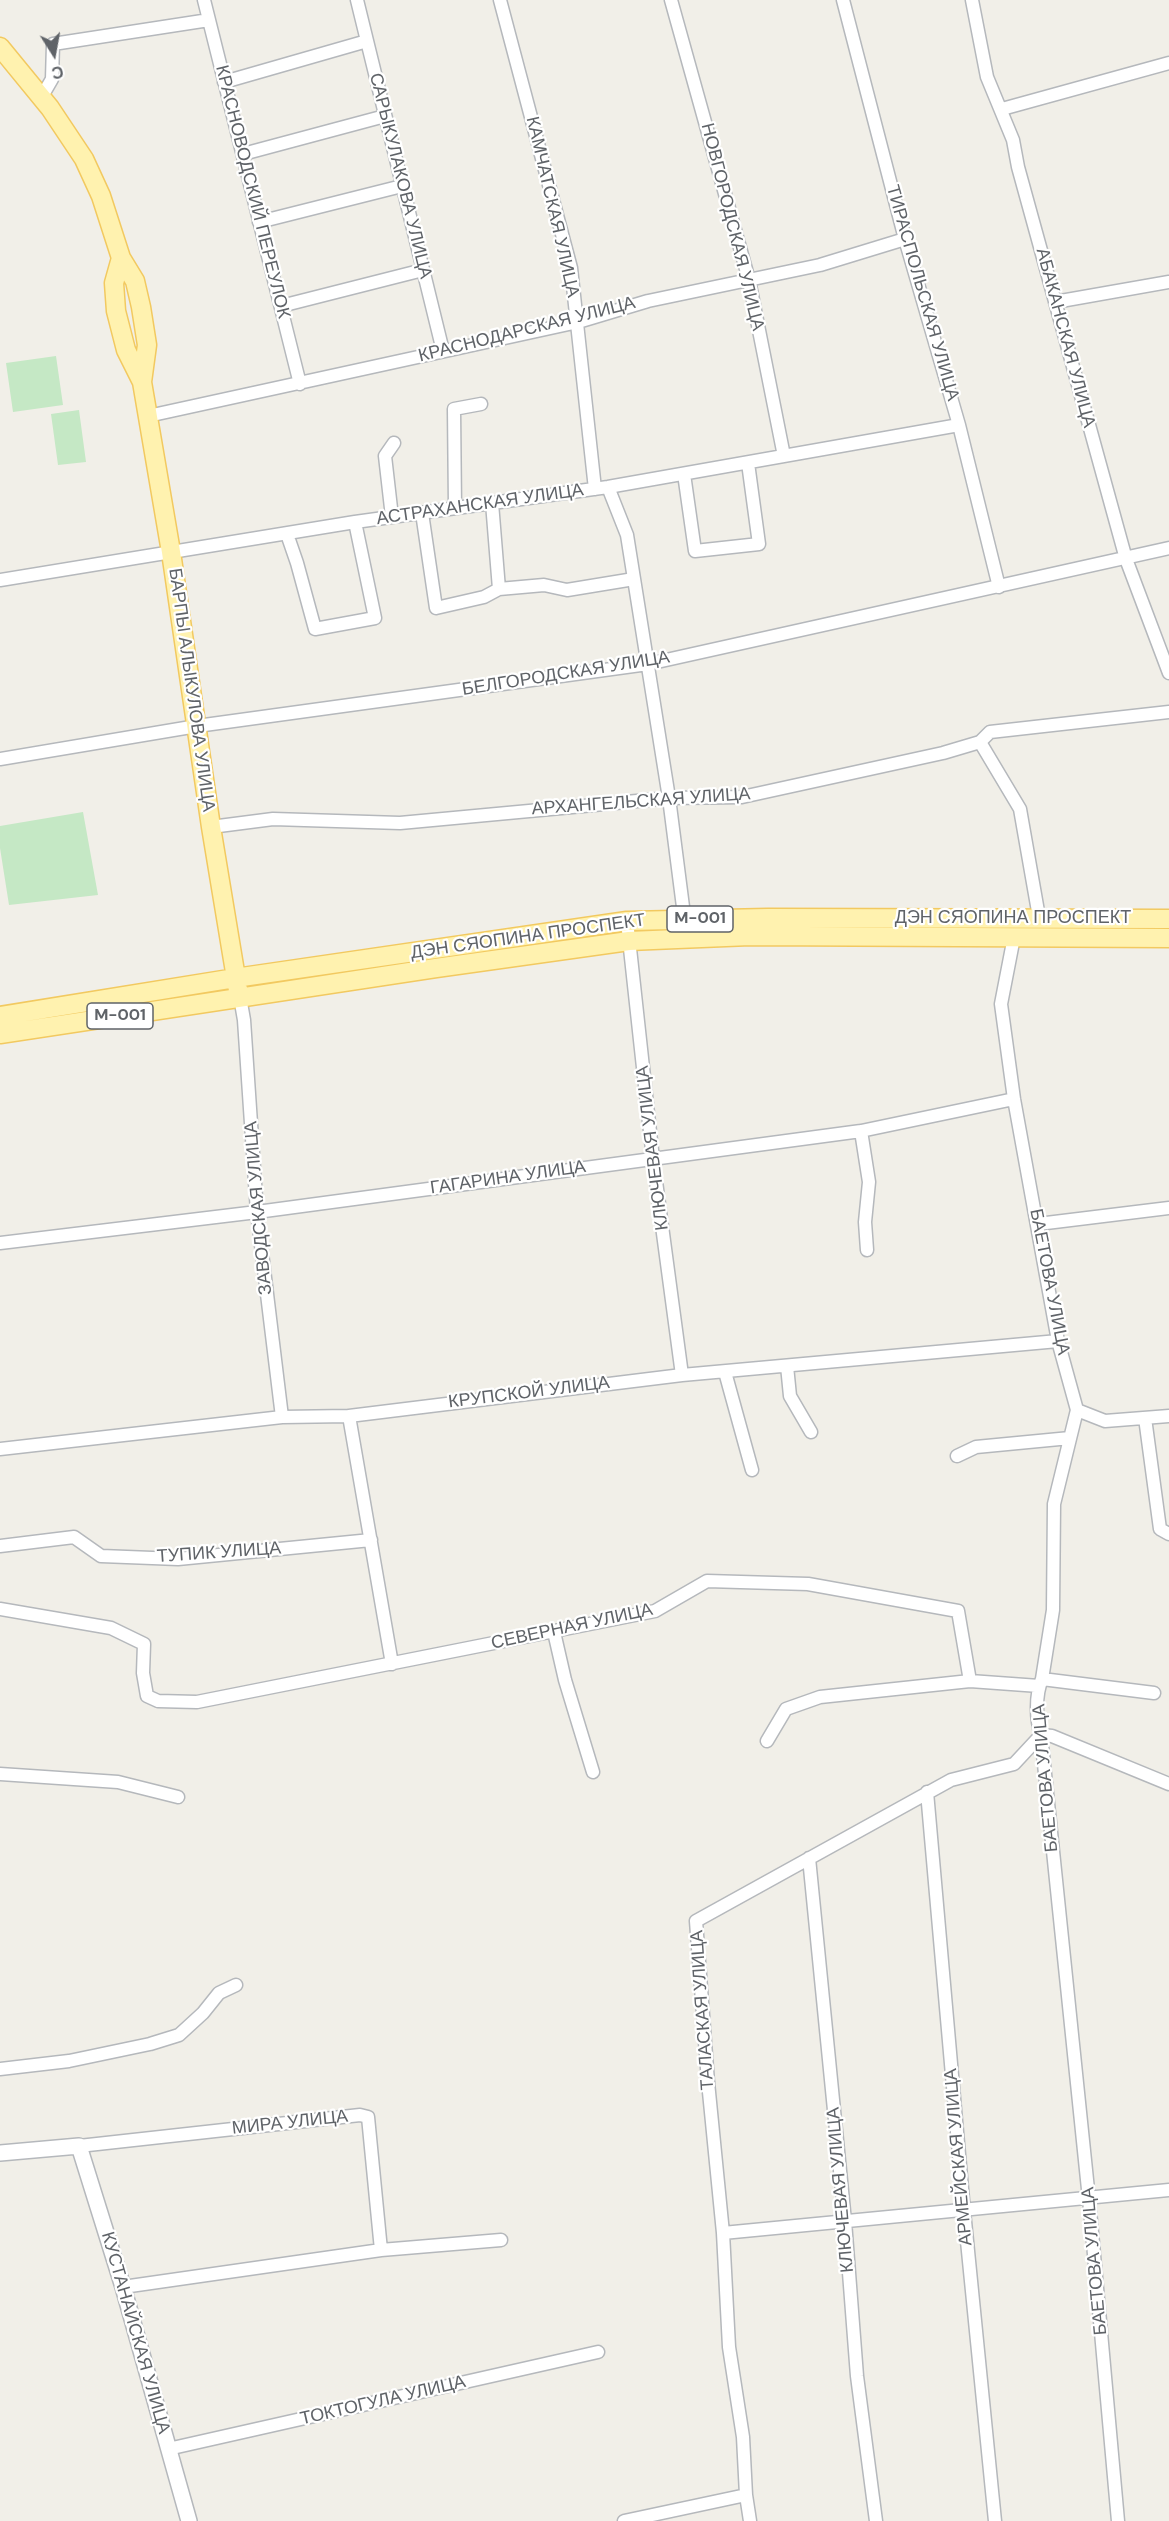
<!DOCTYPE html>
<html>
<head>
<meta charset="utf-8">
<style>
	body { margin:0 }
	#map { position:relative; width:1169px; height:2521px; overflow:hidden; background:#f1efe8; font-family:"DM Sans",sans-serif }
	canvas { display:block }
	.north { position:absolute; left:24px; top:24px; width:60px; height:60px; -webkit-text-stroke:4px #fff; paint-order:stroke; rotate:169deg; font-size:16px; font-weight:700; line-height:24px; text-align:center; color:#5f6368 }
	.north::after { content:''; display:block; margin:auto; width:21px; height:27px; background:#5f6368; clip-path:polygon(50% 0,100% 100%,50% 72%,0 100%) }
</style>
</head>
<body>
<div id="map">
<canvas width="1169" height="2521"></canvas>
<div class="north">С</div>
</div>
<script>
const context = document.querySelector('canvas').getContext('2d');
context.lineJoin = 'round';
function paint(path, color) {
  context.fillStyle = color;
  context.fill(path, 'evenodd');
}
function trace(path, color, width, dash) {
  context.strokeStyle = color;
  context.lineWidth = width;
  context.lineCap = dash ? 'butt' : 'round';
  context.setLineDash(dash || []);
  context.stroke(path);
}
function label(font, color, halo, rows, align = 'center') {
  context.font = font + ' "DM Sans",sans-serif';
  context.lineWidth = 4.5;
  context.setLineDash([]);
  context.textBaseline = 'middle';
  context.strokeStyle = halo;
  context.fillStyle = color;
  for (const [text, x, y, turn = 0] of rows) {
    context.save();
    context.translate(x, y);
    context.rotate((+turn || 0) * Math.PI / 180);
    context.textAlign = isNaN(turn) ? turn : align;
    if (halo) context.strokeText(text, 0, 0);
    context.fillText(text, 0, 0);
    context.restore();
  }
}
const green = new Path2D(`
	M 56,356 L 63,405 L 13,412 L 6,363 Z
	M 79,410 L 86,462 L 58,465 L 51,414 Z
	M 83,812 L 98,895 L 9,905 L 0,848 L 0,826 Z`);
const minor = new Path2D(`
	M 204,0 L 300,384
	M 357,0 L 443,351
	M 500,0 L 571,268 L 595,489
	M 671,0 L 749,280 L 784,456
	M 843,0 L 905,239 L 959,425 L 999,587
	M 972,0 L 987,77 L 1013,140 L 1018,167 L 1126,559 L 1169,673
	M 224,82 L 367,41
	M 41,98 L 52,79 L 53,44 L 209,20
	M 1002,109 L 1169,63
	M 243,154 L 385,116
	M 259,222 L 402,186
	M 1055,302 L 1169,282
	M 281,306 L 423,270
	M 148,416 L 578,322 L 648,301 L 820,265 L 905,239
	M 684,474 L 695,551 L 759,544 L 748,463
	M 608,487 L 627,535 L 669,798 L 687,938
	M 492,503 L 499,589 L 544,585 L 567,590 L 634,579
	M 455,508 L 454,409 L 481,404
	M 422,513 L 436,608 L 484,597 L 499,589
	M 392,517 L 385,456 L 394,443
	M 287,534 L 297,563 L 315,629 L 375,618 L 355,522
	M 0,580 L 355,522 L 608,487 L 959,425
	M 980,742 L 1020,809 L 1039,917
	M 0,759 L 197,726 L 648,664 L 1169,548
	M 211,827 L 273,819 L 400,823 L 669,798 L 742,797 L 943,753 L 980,742 L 990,732 L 1169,712
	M 627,921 L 653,1159 L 682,1375
	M 1014,937 L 1001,1004 L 1014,1099 L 1058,1341 L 1077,1410 L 1054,1504 L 1053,1610 L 1042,1679 C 1035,1695 1036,1720 1041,1735 L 1089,2199 L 1118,2521
	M 240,997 L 244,1020 L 257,1212 L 282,1417
	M 861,1131 L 869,1182 L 865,1222 L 867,1250
	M 1038,1224 L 1169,1208
	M 0,1243 L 257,1212 L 861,1131 L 1014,1099
	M 787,1366 L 790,1396 L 811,1432
	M 725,1372 L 752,1470
	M 1077,1410 L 1105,1421 L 1169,1416
	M 349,1416 L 392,1664
	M 1145,1418 L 1160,1529 L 1169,1534
	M 0,1449 L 282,1417 L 349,1416 L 682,1375 L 1058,1341
	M 957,1456 L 976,1447 L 1070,1438
	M 0,1546 L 74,1537 L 101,1556 L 178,1559 L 371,1540
	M 0,1609 L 111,1628 L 144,1644 L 143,1673 L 147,1696 L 158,1701 L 197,1702 L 655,1611 L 707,1581 L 808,1584 L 958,1611 L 970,1681
	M 554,1632 L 565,1680 L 593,1772
	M 1042,1679 L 1154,1693
	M 767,1741 L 786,1709 L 820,1697 L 970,1681 L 1039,1686
	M 0,1774 L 118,1782 L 178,1797
	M 927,1792 L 964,2211 L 995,2521
	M 809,1858 L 845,2221 L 857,2376 L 876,2521
	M 0,2069 L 69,2061 L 150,2044 L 179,2035 L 203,2013 L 219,1993 L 236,1985
	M 79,2146 L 360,2115 L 368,2117 L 381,2250
	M 723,2233 L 1169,2190
	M 123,2287 L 381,2250 L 501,2240
	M 168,2449 L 598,2352
	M 624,2521 L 746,2495
	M 750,2521 L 746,2495 L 743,2437 L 729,2347 L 723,2233 L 708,2082 L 696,1921 L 951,1780 L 1014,1764 L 1041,1735 L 1052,1736 L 1169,1784`);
const tertiary = new Path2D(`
	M 0,2153 L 79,2146 L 123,2287 L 189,2521`);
const primary = new Path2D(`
	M 0,47 L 50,108 L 84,159 L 101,196 L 121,258 L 135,281 L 141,307 L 147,345 L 142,382
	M 121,258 L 114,283 L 116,311 L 126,350 L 142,382 L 171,552 L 211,827 L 238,990
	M 0,1016 L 235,978 L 627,921 L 768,918 L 1169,919
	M 0,1034 L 436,968 L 629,941 L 750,936 L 1169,938`);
const shields = [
	[700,919,66],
	[120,1016,66]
];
const shieldNames = [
	["M-001",700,919],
	["M-001",120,1016]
];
const streetNames = [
	["САРЫКУЛАКОВА УЛИЦА",400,176,76],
	["КРАСНОВОДСКИЙ ПЕРЕУЛОК",252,192,76],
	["КАМЧАТСКАЯ УЛИЦА",552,207,77],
	["НОВГОРОДСКАЯ УЛИЦА",732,227,76],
	["ТИРАСПОЛЬСКАЯ УЛИЦА",922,293,74],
	["КРАСНОДАРСКАЯ УЛИЦА",527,330,-14],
	["АБАКАНСКАЯ УЛИЦА",1065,338,75],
	["АСТРАХАНСКАЯ УЛИЦА",480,505,-8],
	["БЕЛГОРОДСКАЯ УЛИЦА",566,674,-9],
	["БАРПЫ АЛЫКУЛОВА УЛИЦА",191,690,82],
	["АРХАНГЕЛЬСКАЯ УЛИЦА",641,802,-4],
	["ДЭН СЯОПИНА ПРОСПЕКТ",1013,918],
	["ДЭН СЯОПИНА ПРОСПЕКТ",528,937,-8],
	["КЛЮЧЕВАЯ УЛИЦА",653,1148,-97],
	["ГАГАРИНА УЛИЦА",508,1178,-8],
	["ЗАВОДСКАЯ УЛИЦА",259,1208,-95],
	["БАЕТОВА УЛИЦА",1049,1282,79],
	["КРУПСКОЙ УЛИЦА",529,1393,-7],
	["ТУПИК УЛИЦА",219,1553,-4],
	["СЕВЕРНАЯ УЛИЦА",572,1627,-12],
	["БАЕТОВА УЛИЦА",1046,1778,-95],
	["ТАЛАСКАЯ УЛИЦА",703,2010,-94],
	["МИРА УЛИЦА",290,2123,-6],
	["АРМЕЙСКАЯ УЛИЦА",959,2157,-95],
	["КЛЮЧЕВАЯ УЛИЦА",841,2190,-95],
	["БАЕТОВА УЛИЦА",1095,2261,-95],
	["КУСТАНАЙСКАЯ УЛИЦА",135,2333,74],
	["ТОКТОГУЛА УЛИЦА",383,2401,-13]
];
paint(green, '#c5e8c5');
trace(minor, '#b5b8bc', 15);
trace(tertiary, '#b5b8bc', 18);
trace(primary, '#f2c960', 21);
trace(minor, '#fff', 12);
trace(tertiary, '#fff', 15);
trace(primary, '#fff2af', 18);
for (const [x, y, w] of shields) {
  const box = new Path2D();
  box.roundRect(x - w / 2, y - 13, w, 26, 4.5);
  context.fillStyle = '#fff';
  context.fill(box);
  trace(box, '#5f6368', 1.5);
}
label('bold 16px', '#5f6368', null, shieldNames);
label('18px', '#5f6368', '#fff', streetNames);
</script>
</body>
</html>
